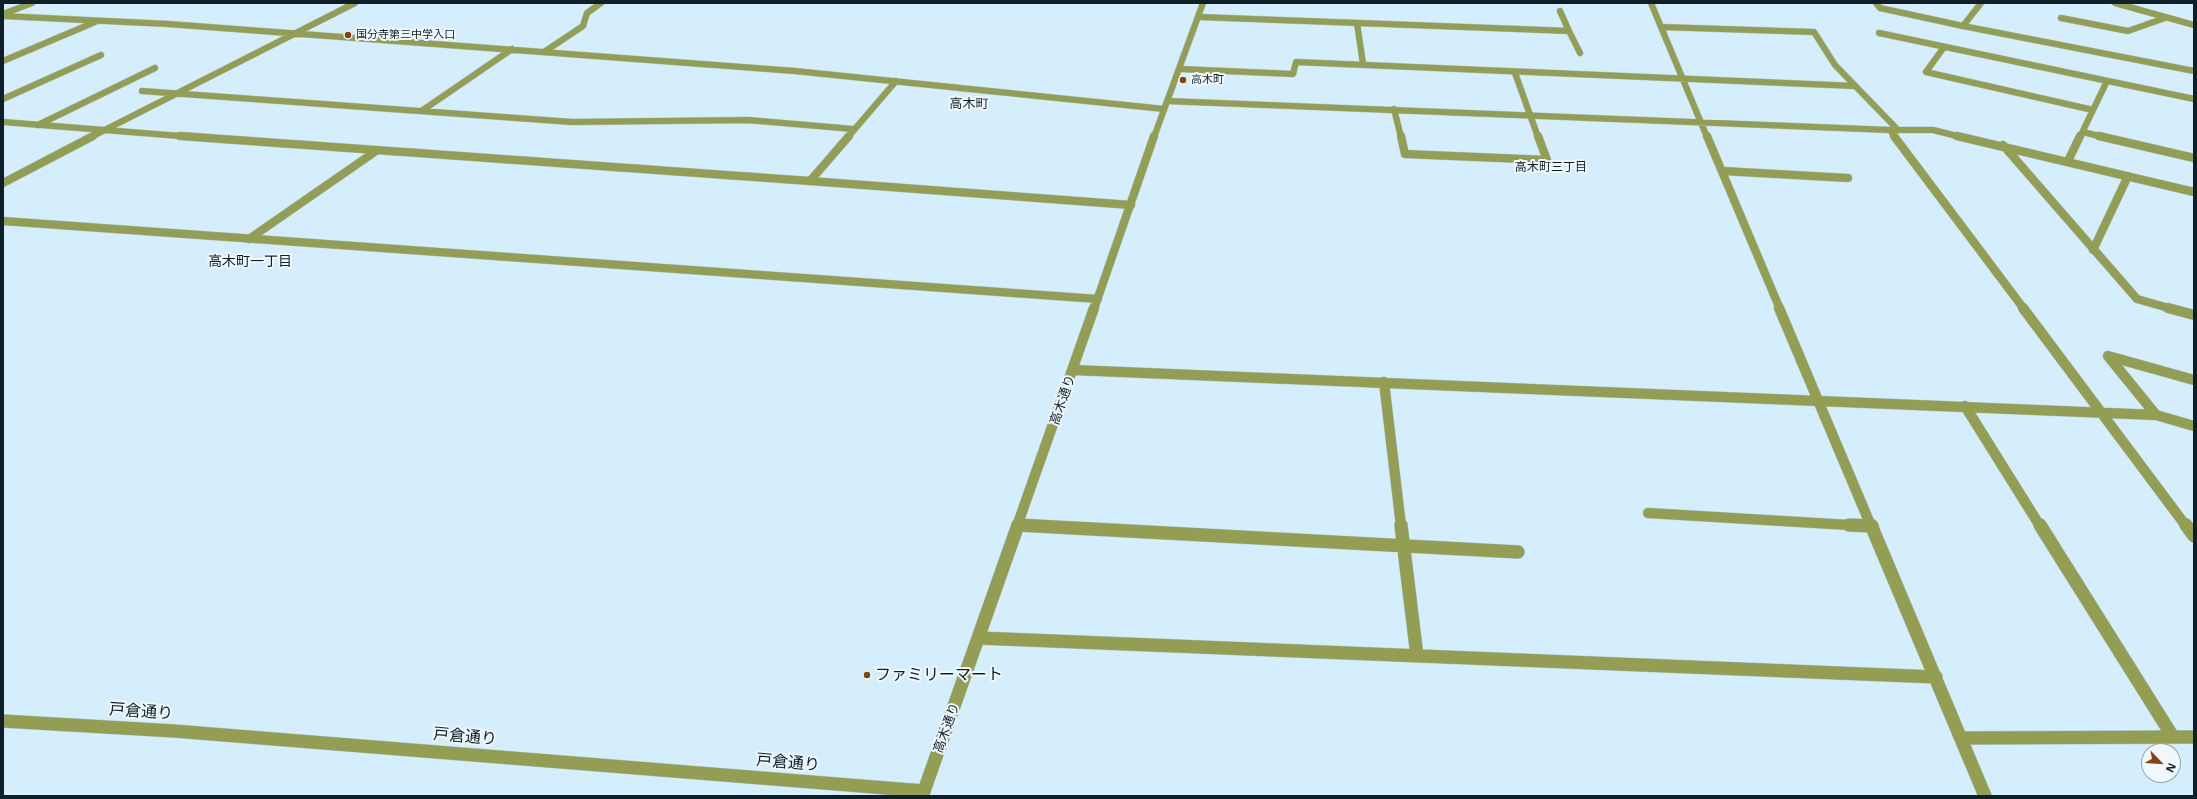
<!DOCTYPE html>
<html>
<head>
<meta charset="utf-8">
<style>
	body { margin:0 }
	#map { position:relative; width:2197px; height:799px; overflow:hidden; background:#d5eefd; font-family:"Noto Sans",sans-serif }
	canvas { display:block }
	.frame { position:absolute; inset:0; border:4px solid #0f1f28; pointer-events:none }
	.north { position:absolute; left:2141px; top:743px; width:40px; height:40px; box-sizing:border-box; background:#f0f8fd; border:1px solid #96a1a8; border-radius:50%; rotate:115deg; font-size:11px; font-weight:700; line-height:16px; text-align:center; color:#0f1f28 }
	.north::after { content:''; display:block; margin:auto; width:14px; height:18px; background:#834309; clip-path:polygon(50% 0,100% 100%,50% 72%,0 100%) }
</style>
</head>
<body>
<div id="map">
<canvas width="2197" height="799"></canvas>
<div class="frame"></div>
<div class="north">N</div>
</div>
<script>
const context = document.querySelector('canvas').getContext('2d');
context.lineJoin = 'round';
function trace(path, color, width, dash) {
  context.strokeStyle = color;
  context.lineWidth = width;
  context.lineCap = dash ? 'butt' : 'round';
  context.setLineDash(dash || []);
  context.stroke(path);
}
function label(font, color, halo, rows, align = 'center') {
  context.font = font + ' "Noto Sans","Noto Sans JP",sans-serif';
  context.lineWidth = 4;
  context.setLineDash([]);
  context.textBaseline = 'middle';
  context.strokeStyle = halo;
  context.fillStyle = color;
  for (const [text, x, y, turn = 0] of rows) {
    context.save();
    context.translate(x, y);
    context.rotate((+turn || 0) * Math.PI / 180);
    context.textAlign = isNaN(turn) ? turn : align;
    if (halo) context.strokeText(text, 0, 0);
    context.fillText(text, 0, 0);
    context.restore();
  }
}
const serviceFar3 = new Path2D(`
	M 1876,3 L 1880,8 L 1963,26
	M 2115,3 L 2194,25
	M 1560,11 L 1569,31
	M 2061,18 L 2128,31 L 2165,18
	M 1357,23 L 1363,64
	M 1518,29 L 1569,31 L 1580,53
	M 1515,73 L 1538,137
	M 3,99 L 101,55
	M 1394,109 L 1401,137
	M 38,125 L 155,68`);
const serviceFar2 = new Path2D(`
	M 1401,136 L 1405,154 L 1547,160 L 1538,136
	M 1723,171 L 1848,178
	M 810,181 L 1131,205
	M 249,239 L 376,151`);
const serviceFar1 = new Path2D(`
	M 1648,513 L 1866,526`);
const service = new Path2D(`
	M 1849,525 L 1872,526`);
const minorFar3 = new Path2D(`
	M 1651,3 L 1707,137
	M 1981,3 L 1963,26 L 2194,71
	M 3,14 L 32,3
	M 3,16 L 168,24 L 795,71 L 1164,109
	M 1199,17 L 1518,29
	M 1661,27 L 1814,32 L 1835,65 L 1898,130
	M 1879,33 L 2194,99
	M 1944,47 L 1926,72 L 2093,110
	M 544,52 L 583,26 L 587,13 L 601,3
	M 3,61 L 95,22
	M 1180,69 L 1293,74 L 1296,62 L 1855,86
	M 142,91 L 572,122 L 748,120 L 853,129
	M 1167,101 L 1890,130 L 1933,130 L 1961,137
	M 423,110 L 512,49
	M 3,122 L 193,137
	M 1890,130 L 1895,137
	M 2083,132 L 2103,137
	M 91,137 L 355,3
	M 848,137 L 896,81
	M 2080,137 L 2107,81`);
const minorFar2 = new Path2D(`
	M 180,136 L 810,181 L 849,136
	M 1707,136 L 1780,309
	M 1894,136 L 2024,309
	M 1957,136 L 2194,192
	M 2099,136 L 2194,158
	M 2003,145 L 2137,299 L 2172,309
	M 2068,161 L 2080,136
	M 3,183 L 93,136
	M 3,221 L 1098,299
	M 2093,250 L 2128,176`);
const minorFar1 = new Path2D(`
	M 1779,308 L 1871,526
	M 2023,308 L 2186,526
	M 2168,308 L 2194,315
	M 1073,370 L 2156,415 L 2194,426
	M 1384,382 L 1401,526
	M 1965,406 L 2040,526
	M 2156,415 L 2108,356 L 2194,380
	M 1018,525 L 1031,526`);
const minor = new Path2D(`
	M 1018,525 L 1518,552
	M 1401,525 L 1417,656
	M 1871,525 L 1985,796
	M 2040,525 L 2173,737
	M 2186,525 L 2194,536
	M 979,638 L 1936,677
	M 3,721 L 174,731 L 924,791 L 921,796
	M 1961,738 L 2194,737`);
const tertiaryFar3 = new Path2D(`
	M 1154,137 L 1203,3`);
const tertiaryFar2 = new Path2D(`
	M 1094,309 L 1154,136`);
const tertiaryFar1 = new Path2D(`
	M 1017,526 L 1094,308`);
const tertiary = new Path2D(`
	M 924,791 L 1018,525`);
const markers = [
	[348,35,4,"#834309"],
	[1183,80,4,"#834309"],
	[867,675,4,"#834309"]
];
const farPoinames = [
	["国分寺第三中学入口",356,35],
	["高木町",1191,80]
];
const farNeighbourhoodnames = [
	["高木町三丁目",1551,168]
];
const farQuarternames = [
	["高木町",969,104]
];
const streetNames = [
	["高木通り",1063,400,-71],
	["高木通り",947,728,-70]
];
const neighbourhoodNames = [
	["高木町一丁目",250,262]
];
const nearPoinames = [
	["ファミリーマート",875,675]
];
const nearStreetnames = [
	["戸倉通り",141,712,4],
	["戸倉通り",465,737,5],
	["戸倉通り",788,763,5]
];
trace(serviceFar3, '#b1c9d7', 7);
trace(serviceFar2, '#b1c9d7', 9);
trace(serviceFar1, '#b1c9d7', 11);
trace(service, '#b1c9d7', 14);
trace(minorFar3, '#b1c9d7', 7);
trace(minorFar2, '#b1c9d7', 9);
trace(minorFar1, '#b1c9d7', 11);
trace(minor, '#b1c9d7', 14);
trace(tertiaryFar3, '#b1c9d7', 7);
trace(tertiaryFar2, '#b1c9d7', 9);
trace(tertiaryFar1, '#b1c9d7', 11);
trace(tertiary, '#b1c9d7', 14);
trace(serviceFar3, '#949e52', 6);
trace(serviceFar2, '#949e52', 8);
trace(serviceFar1, '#949e52', 10);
trace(service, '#949e52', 13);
trace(minorFar3, '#949e52', 6);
trace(minorFar2, '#949e52', 8);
trace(minorFar1, '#949e52', 10);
trace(minor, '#949e52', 13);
trace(tertiaryFar3, '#949e52', 6);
trace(tertiaryFar2, '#949e52', 8);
trace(tertiaryFar1, '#949e52', 10);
trace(tertiary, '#949e52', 13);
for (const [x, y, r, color] of markers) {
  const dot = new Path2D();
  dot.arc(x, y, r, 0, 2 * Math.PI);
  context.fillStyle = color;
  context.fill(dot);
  trace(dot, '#f0f8fd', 1.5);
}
label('11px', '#0f1f28', '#f0f8fd', farPoinames, 'left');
label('12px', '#0f1f28', '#f0f8fd', farNeighbourhoodnames);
label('13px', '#0f1f28', '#f0f8fd', farQuarternames);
label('13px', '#0f1f28', '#f0f8fd', streetNames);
label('14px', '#0f1f28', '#f0f8fd', neighbourhoodNames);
label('16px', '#0f1f28', '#f0f8fd', nearPoinames, 'left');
label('16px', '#0f1f28', '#f0f8fd', nearStreetnames);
</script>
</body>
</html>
